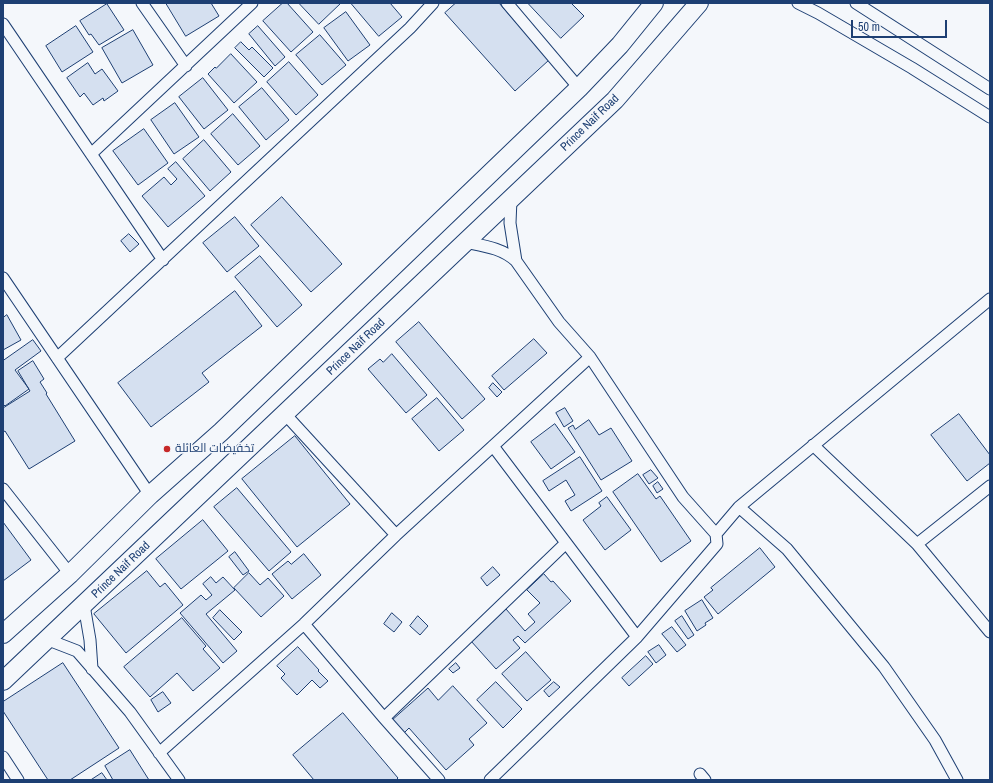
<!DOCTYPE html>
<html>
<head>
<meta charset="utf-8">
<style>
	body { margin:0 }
	#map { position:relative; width:993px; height:783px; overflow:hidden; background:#f4f7fb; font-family:"Archivo Narrow",sans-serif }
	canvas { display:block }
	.frame { position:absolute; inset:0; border:4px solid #1d3f73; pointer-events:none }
	.scale { position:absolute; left:851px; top:20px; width:96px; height:18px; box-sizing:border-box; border:2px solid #1d3f73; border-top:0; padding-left:5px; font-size:12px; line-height:14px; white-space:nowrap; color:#1d3f73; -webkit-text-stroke:3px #f4f7fb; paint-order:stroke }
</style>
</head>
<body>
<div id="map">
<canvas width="993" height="783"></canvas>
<div class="frame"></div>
<div class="scale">50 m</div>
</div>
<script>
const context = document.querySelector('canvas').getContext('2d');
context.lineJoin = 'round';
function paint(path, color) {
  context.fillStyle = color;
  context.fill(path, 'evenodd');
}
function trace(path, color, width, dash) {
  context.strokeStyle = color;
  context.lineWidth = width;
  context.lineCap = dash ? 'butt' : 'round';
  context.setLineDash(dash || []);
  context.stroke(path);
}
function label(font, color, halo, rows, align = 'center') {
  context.font = font + ' "Archivo Narrow",Cairo,sans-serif';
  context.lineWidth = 3;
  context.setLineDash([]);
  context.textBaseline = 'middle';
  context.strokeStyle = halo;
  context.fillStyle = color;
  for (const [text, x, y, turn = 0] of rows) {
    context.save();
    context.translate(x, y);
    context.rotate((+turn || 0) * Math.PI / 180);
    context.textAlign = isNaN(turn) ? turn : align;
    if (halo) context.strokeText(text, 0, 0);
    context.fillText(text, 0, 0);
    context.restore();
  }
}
const building = new Path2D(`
	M 166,3 L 211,3 L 219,16 L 186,36 Z
	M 283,3 L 287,3 L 313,32 L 291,52 L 263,21 Z
	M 299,3 L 341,3 L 319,24 Z
	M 351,3 L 390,3 L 402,17 L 379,36 Z
	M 456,3 L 499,3 L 549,60 L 515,91 L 445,13 Z
	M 528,3 L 571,3 L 584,16 L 561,38 Z
	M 107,4 L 124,30 L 99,45 L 91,34 L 89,35 L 80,21 Z
	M 346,12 L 370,45 L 348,61 L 324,28 Z
	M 76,26 L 93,52 L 62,72 L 46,46 Z
	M 258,26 L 285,57 L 275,66 L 249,34 Z
	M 133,30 L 153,65 L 122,83 L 102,48 Z
	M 320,35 L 346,65 L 322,85 L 296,55 Z
	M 241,42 L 249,50 L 252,47 L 273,68 L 264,77 L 235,48 Z
	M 231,54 L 257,82 L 234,103 L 208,74 L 215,67 L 216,68 Z
	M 289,62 L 318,95 L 296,115 L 267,82 Z
	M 88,63 L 95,74 L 102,69 L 118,91 L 104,101 L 103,98 L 93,105 L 84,93 L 80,97 L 67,78 Z
	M 203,78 L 228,110 L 204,129 L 179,97 Z
	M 262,88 L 289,120 L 266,140 L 239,107 Z
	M 175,103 L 199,137 L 174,154 L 151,120 Z
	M 233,114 L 260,146 L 238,165 L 211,134 Z
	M 144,129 L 168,163 L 138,185 L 113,151 Z
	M 204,140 L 231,172 L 210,191 L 183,159 Z
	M 176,162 L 205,196 L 168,227 L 142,196 L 164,177 L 171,185 L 177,179 L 168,169 Z
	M 282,197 L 342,264 L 311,292 L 251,225 Z
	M 235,217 L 259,246 L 227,272 L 203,243 Z
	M 129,234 L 139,244 L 130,252 L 121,241 Z
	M 260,256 L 302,305 L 277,327 L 235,277 Z
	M 235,291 L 262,326 L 202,373 L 209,382 L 151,427 L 118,383 Z
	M 7,315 L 21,340 L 3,350 L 3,318 Z
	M 419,322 L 485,399 L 462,419 L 396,342 Z
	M 534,339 L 547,353 L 504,390 L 492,376 Z
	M 33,340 L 41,351 L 15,370 L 29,389 L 5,406 L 3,404 L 3,361 Z
	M 392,354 L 427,395 L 406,413 L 368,369 L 380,359 L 383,362 Z
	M 33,361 L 44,379 L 40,382 L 47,393 L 46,394 L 75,441 L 29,469 L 5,431 L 3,432 L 3,408 L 30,391 L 18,371 Z
	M 493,383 L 502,392 L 497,397 L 489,388 Z
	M 437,398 L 464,430 L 439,451 L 412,419 Z
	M 565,408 L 573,421 L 564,427 L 556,413 Z
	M 959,414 L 990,455 L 990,463 L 967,481 L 931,435 Z
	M 589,420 L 599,435 L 611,428 L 632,461 L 601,480 L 568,428 L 573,425 L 575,429 Z
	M 555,424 L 575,452 L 551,469 L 531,442 Z
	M 295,436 L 350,504 L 297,547 L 242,479 Z
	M 580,457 L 602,491 L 571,511 L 565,501 L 575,495 L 566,480 L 549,491 L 543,481 Z
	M 651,470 L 658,478 L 649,484 L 643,475 Z
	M 638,474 L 656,499 L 660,496 L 691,541 L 661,562 L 613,492 Z
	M 658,482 L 663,489 L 657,493 L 653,486 Z
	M 237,488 L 291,552 L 269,571 L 214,507 Z
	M 607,497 L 631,530 L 605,550 L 583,520 L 601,506 L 599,503 Z
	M 203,520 L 228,551 L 181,589 L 156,559 Z
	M 3,522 L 31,560 L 3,581 Z
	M 760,548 L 775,567 L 718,614 L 704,597 L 713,590 L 711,588 Z
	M 235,552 L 249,571 L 243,575 L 229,557 Z
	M 304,554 L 321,575 L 292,599 L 272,574 L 288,561 L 291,564 Z
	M 493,567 L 500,575 L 487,586 L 481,578 Z
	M 147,571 L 160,587 L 165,583 L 183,605 L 126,653 L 94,614 Z
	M 249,573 L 260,585 L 268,578 L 284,596 L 261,617 L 234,588 Z
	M 544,574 L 551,582 L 553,581 L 571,601 L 525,643 L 518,636 L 513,640 L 520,648 L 496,669 L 471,641 L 506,609 L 525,631 L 535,622 L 528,614 L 540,603 L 527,590 Z
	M 211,577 L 216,583 L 223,577 L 235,590 L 206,614 L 237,651 L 223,663 L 180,613 L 201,595 L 206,600 L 212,595 L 203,584 Z
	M 702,600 L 713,618 L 705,623 L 706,625 L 697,631 L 685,611 Z
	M 220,610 L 242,632 L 234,640 L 213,618 Z
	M 392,613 L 402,622 L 394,632 L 384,624 Z
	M 418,616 L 428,626 L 420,635 L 410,626 Z
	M 682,616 L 694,635 L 688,639 L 675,621 Z
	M 182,618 L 206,646 L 203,649 L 220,668 L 193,691 L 177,673 L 150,697 L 124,667 Z
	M 672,627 L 686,645 L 677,652 L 662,634 Z
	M 659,645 L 666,655 L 656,663 L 648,652 Z
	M 298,647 L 319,670 L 318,671 L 328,681 L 320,688 L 312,680 L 297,695 L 281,678 L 285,674 L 277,666 Z
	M 526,652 L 551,680 L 527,701 L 502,674 Z
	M 646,656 L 653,664 L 629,686 L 622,678 Z
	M 63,663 L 119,748 L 70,780 L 48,780 L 3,711 L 3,702 Z
	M 456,663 L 460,668 L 453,673 L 449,669 Z
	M 496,682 L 522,709 L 503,728 L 477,700 Z
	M 554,682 L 560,687 L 549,697 L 544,691 Z
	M 453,686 L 487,723 L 469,739 L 474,745 L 446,770 L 409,728 L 403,734 L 391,721 L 428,688 L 438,700 Z
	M 163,692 L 171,703 L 158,712 L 151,700 Z
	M 343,713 L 398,778 L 396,780 L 314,780 L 293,755 Z
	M 130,750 L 149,780 L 113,780 L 105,766 Z
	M 102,773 L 107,780 L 91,780 Z`);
const minor = new Path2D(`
	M 142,3 L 186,66
	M 507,3 L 579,88
	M 798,3 L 818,13 L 912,68 L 990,117
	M 856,3 L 990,89
	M 3,24 L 163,260
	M 91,154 L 252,3
	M 511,199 L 510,223 L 516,261
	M 465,242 C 484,246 502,248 516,261 L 559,322 L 590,357 L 683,497 L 716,534 L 717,544 L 637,637 L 490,780
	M 3,278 L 150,495
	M 57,358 L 410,28 L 433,3
	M 285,414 L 396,535
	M 813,445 L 917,544
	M 493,446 L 637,637
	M 990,486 L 917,544 L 990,632
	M 3,489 L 70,574
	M 739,507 L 787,549 L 884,667 L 935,740 L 957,780
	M 716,534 L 739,507 L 990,299
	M 84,605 L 90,640 L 92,669
	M 304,624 L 384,718 L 439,780
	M 46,639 L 77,651 L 130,712 L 179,780
	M 384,718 L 566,543
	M 159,753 L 304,624 L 396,535 L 590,357
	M 3,757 L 18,780
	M 700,774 L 705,780`);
const primary = new Path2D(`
	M 3,634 L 70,574 L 150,495 L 221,432 L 579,88 L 620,45 L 654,3
	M 3,681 L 615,100 L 699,3`);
const markers = [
	[167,449,4,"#c62828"]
];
const streetNames = [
	["Prince Naif Road",590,123,-44],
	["Prince Naif Road",356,347,-44],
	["Prince Naif Road",121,570,-44]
];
const poiNames = [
	["تخفيضات العائلة",175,449]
];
paint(building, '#d5e0f0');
trace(building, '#1d3f73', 1);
trace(minor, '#1d3f73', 13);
trace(primary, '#1d3f73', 20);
trace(minor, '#f4f7fb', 11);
trace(primary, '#f4f7fb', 18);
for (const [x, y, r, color] of markers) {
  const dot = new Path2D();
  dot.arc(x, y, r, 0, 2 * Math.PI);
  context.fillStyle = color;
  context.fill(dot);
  trace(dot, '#f4f7fb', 1.5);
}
label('12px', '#1d3f73', '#f4f7fb', streetNames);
label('12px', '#1d3f73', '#f4f7fb', poiNames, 'left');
</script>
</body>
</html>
